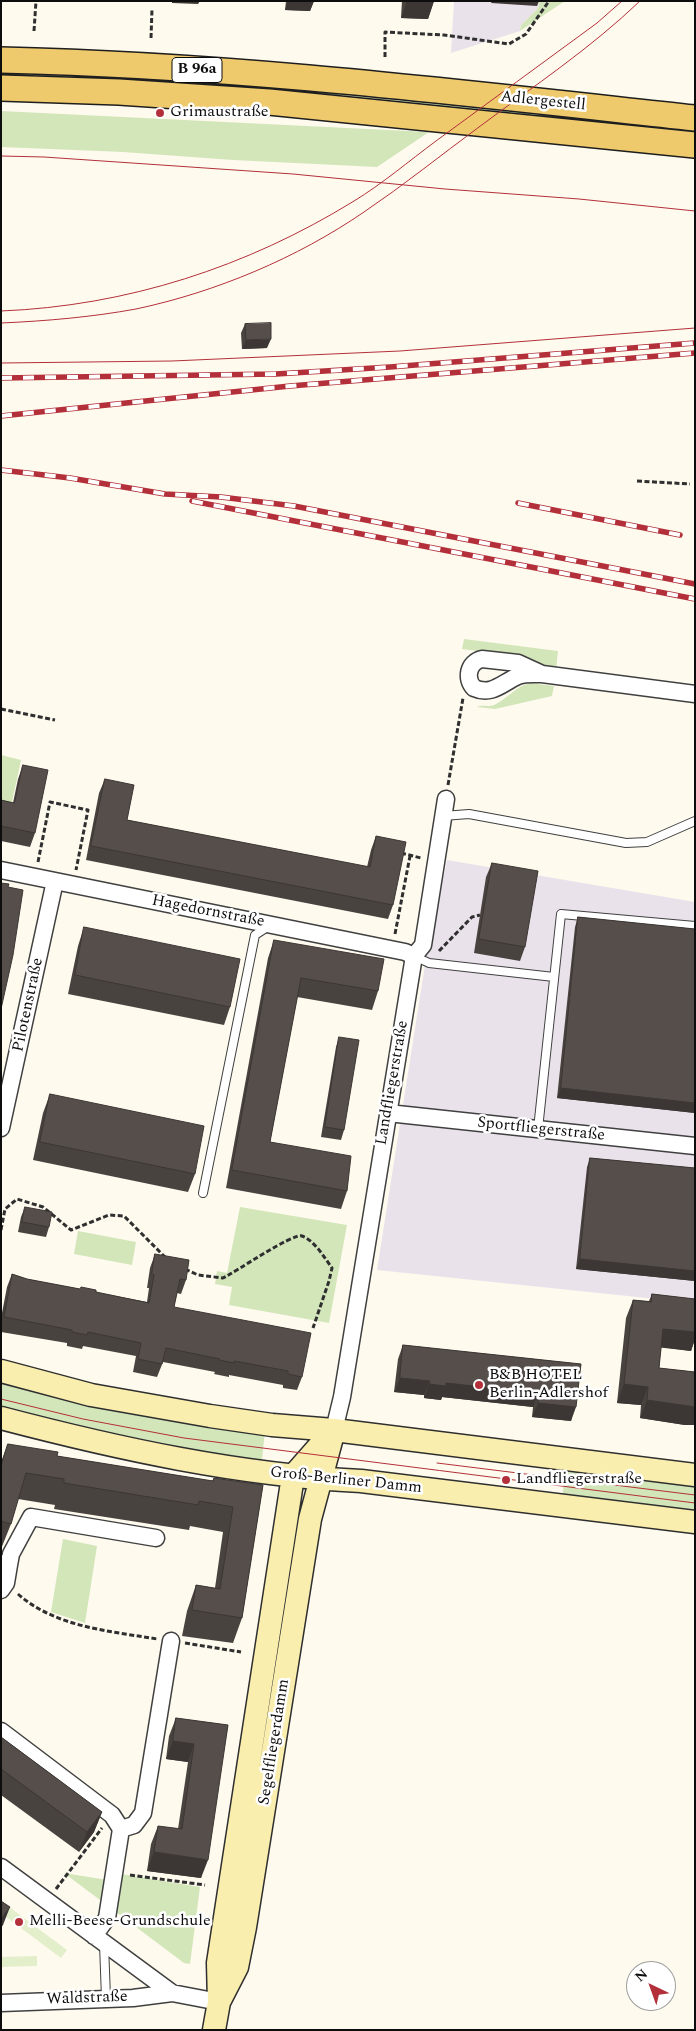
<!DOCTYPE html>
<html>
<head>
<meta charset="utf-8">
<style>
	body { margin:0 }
	#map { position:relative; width:696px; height:2031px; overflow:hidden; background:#fefaee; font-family:Spectral,serif }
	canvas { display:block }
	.frame { position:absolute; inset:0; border:2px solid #0d0d0d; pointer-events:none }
	.north { position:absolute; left:626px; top:1961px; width:50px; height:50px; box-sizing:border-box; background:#fff; border:1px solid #9e9e9e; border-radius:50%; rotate:318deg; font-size:14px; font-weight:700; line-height:20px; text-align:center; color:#0d0d0d }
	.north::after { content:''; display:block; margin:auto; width:18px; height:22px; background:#b32f3a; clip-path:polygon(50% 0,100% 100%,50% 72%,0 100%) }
</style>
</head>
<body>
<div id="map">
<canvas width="696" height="2031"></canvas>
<div class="frame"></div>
<div class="north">N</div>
</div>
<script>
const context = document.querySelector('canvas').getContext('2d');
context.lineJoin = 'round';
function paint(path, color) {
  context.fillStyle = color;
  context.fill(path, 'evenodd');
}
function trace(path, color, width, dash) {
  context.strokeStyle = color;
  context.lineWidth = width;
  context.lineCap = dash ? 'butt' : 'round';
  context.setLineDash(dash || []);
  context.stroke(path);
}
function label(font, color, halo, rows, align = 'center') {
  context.font = font + ' Spectral,serif';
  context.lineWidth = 5;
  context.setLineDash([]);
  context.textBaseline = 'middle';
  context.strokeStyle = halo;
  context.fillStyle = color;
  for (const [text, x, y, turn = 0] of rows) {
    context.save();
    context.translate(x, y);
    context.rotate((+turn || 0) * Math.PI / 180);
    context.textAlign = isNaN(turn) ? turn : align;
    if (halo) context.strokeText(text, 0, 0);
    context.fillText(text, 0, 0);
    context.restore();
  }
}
const industrial = new Path2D(`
	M 454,1 L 540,1 L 538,8 L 521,25 L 520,31 L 451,53 Z
	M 447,860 L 695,902 L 695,1303 L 377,1270 L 427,952 Z`);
const green = new Path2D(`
	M 540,1 L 565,1 L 520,31 L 521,25 L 538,8 Z
	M 1,68 L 97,72 L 214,83 L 150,79 L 113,83 L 1,80 Z
	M 242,81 L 695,126 L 695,137 L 241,92 Z
	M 1,111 L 429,132 L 377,167 L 233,160 L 123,152 L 1,147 Z
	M 464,639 L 558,651 L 556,670 L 525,657 L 462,649 Z
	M 530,683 L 554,686 L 552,696 L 495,709 L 477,707 C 483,704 490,708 496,704 C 508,698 516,686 530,683 Z
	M 1,755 L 21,760 L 12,802 L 14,803 L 1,816 Z
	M 240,1207 L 347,1225 L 329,1323 L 229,1305 L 232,1287 L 215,1284 L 217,1271 L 227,1273 Z
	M 78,1231 L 136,1242 L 132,1265 L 74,1254 Z
	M 1,1379 L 265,1431 L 262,1460 L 187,1450 L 108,1435 L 1,1410 Z
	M 566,1468 L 695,1484 L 695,1514 L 562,1498 Z
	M 63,1539 L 97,1546 L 85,1623 L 51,1612 Z
	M 64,1873 L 120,1882 L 121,1874 L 200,1887 L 190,1964 L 184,1963 Z`);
const pitch = new Path2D(`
	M 1,1901 L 67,1950 L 61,1958 L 1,1913 Z
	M 37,1956 L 37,1966 L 1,1967 L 1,1957 Z`);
const path = new Path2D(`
	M 34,31 L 36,1
	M 151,38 L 152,9
	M 385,57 L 385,32 L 444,35 L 509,44 L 526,34 L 549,1
	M 637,481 L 690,484
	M 1,709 L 55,720
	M 448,785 L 463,698
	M 401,853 L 421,858
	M 38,862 L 50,802 L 88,810 L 76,870
	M 395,934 L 410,856
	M 439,951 L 472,917 L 480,915
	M 1,1230 L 5,1209 L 17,1199 L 43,1207 L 71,1230 L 109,1215 L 124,1216 L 165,1257
	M 185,1269 L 198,1275 L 223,1278 C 236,1272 292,1233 302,1236 C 315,1241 324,1257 332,1268 L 329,1281 L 313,1328
	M 18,1594 C 55,1627 109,1631 157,1639
	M 185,1643 L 241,1652
	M 130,1875 L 205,1885
	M 56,1889 L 102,1828`);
const lane = new Path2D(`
	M 443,816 L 469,814 L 626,843 L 647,842 L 695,821
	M 414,956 L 429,963 L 554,977
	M 538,1129 L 561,914 L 695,926
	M 203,1193 L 255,935 L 269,926
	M 104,1944 L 106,1998`);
const street = new Path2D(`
	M 542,674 L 518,663 L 482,659 C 468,662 465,679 474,688 C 492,696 502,683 518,676 C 525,673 534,674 542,674 L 695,694
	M 1,870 L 405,952 L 414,956
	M 388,1113 L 695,1146
	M 1,1128 L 55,881
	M 334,1430 L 342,1397 L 414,956 L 423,945 L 446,799
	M 1,1563 L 9,1565 L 11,1554 L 31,1517 L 156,1538
	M 1,1590 L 6,1583 L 9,1565
	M 1,1731 L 112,1815 L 121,1829 L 107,1918 L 94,1936
	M 121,1829 L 134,1825 L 143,1813 L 171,1641
	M 1,1867 L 172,1993 L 219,2002
	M 1,2003 L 133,1998 L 172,1993`);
const secondary = new Path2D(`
	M 1,1371 L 91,1395 L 210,1416 L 272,1425 L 334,1430 L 695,1475
	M 1,1418 C 119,1449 239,1475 361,1481 L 695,1522
	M 293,1476 L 330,1434
	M 219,2002 L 237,1967 L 245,1927 L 310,1519 L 334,1430
	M 214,2030 L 219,2002 L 218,1963 L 293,1476`);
const primary = new Path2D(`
	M 1,60 C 233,65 464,93 695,118
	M 1,88 L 119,92 L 269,102 L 695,145`);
const tram = new Path2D(`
	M 1,156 L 44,157 L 293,174 L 445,189 L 579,199 L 695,211
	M 1,311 C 127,306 247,267 354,201 C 382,184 409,161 436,141 C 490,102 543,62 597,23 L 622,1
	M 1,323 C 47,321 92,317 136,309 C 216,292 297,258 364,212 C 404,185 441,155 479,127 C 534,86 591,48 640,1
	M 1,363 L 172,361 L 400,351 L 695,328
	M 1,1399 L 83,1419 L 184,1438 L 695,1503
	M 437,1463 L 695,1495`);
const rail = new Path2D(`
	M 1,378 L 276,374 L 390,367 L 695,343
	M 1,416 L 290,386 L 695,353
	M 1,470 L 70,478 L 165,494 L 221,497 L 294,506 L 695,584
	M 192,501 L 695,599
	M 518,503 L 680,535`);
const wall = new Path2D(`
	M 286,1 L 314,1 L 310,11 L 285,10 Z
	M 402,1 L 434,1 L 428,19 L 401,18 Z
	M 245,324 L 267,348 L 242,349 L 241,333 Z
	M 23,765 L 35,833 L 30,847 L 1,841 L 1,800 L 13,803 L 18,779 Z
	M 105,779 L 127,820 L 367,867 L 371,850 L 376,836 L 393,905 L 388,919 L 86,860 L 99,793 Z
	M 492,863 L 525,947 L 520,961 L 474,953 L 486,877 Z
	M 578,917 L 695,929 L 695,1113 L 557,1098 L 575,927 Z
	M 84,927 L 230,1007 L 224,1025 L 68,994 L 78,946 Z
	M 274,940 L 378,991 L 372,1010 L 297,997 L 270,1142 L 347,1191 L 341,1209 L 226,1188 L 268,958 Z
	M 339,1037 L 344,1130 L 341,1140 L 321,1137 L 336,1047 Z
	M 50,1094 L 195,1174 L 188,1192 L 33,1160 L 43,1113 Z
	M 590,1158 L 695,1168 L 695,1281 L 576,1269 L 587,1167 Z
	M 25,1207 L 49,1227 L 46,1237 L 18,1232 L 21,1217 Z
	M 155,1254 L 186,1280 L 181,1294 L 177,1293 L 174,1307 L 302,1377 L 297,1390 L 283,1388 L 283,1385 L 229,1375 L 229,1377 L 214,1374 L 215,1372 L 163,1362 L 157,1377 L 133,1372 L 136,1356 L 83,1346 L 82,1349 L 67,1346 L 67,1343 L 1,1332 L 1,1318 L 7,1287 L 12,1274 L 27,1279 L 147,1302 L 149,1288 L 147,1288 L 150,1268 Z
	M 652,1294 L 695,1299 L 695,1339 L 691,1351 L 661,1347 L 659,1368 L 695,1372 L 695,1425 L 685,1425 L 640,1418 L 641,1405 L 617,1403 L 626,1318 L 633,1300 L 649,1301 Z
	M 403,1345 L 581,1364 L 571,1421 L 532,1417 L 533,1407 L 442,1397 L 441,1400 L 424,1398 L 424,1395 L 394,1392 L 398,1359 Z
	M 8,1444 L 57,1456 L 212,1481 L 214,1478 L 263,1485 L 242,1618 L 233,1643 L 182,1636 L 187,1611 L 196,1585 L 215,1588 L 223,1532 L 190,1526 L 189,1530 L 54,1509 L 55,1505 L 18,1499 L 11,1524 L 1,1549 L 1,1462 Z
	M 176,1718 L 228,1725 L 201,1878 L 147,1871 L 151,1844 L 158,1826 L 178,1829 L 188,1762 L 166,1759 L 169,1736 Z
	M 1,1737 L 102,1812 L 94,1832 L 79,1852 L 1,1795 Z`);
const shadedWall = new Path2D(`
	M 172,1 L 200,1 L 198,4 L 172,3 Z
	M 288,1 L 314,1 L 310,11 L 285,10 Z
	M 407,1 L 434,1 L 428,19 L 401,18 Z
	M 492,1 L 539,1 L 537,6 L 491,3 Z
	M 271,339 L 267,348 L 242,349 L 246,340 Z
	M 561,1088 L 695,1103 L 695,1113 L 557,1098 Z
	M 580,1259 L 695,1271 L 695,1281 L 576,1269 Z
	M 663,1329 L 695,1332 L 695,1339 L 691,1351 L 656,1347 Z
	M 400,1378 L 430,1381 L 424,1395 L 394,1392 Z
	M 446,1383 L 538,1393 L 533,1407 L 442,1397 L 441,1400 L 424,1398 L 429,1384 Z
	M 624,1384 L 648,1387 L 641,1405 L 617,1403 Z
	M 647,1400 L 695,1407 L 695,1425 L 685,1425 L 640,1418 Z
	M 538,1403 L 576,1407 L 571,1421 L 532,1417 Z
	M 173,1741 L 194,1744 L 188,1762 L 166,1759 Z
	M 102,1812 L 94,1832 L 79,1852 L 87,1832 Z
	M 154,1852 L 208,1860 L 201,1878 L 147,1871 Z
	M 10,1907 L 3,1925 L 1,1928 L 1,1918 Z`);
const building = new Path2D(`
	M 271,323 L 271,339 L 246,340 L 245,324 Z
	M 23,765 L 48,770 L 35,833 L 1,826 L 1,800 L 14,803 Z
	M 105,779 L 134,785 L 127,820 L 370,867 L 376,836 L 406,842 L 393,905 L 91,846 Z
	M 492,863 L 538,871 L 525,947 L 479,939 Z
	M 1,883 L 9,884 L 8,887 L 23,890 L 13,955 L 1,1009 Z
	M 578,917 L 695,929 L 695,1103 L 561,1088 Z
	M 84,927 L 240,959 L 230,1007 L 75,975 Z
	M 274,940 L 384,959 L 378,991 L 301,978 L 270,1142 L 351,1156 L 347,1191 L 232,1170 Z
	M 339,1037 L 359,1040 L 344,1130 L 325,1127 Z
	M 50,1094 L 204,1126 L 195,1174 L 40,1142 Z
	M 590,1158 L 695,1168 L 695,1271 L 580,1259 Z
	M 25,1207 L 52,1212 L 49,1227 L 22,1222 Z
	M 155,1254 L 189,1260 L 186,1280 L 180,1279 L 174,1307 L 311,1333 L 302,1377 L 288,1374 L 288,1371 L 234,1361 L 234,1363 L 219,1360 L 220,1359 L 166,1348 L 162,1364 L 138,1359 L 141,1343 L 88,1332 L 87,1335 L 72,1332 L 72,1330 L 4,1317 L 12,1274 L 27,1279 L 80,1289 L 81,1287 L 96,1290 L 96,1292 L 149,1303 L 154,1275 L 152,1274 Z
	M 652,1294 L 695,1299 L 695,1332 L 663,1329 L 659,1368 L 695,1372 L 695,1407 L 647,1400 L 648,1387 L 624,1384 L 633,1300 L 651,1302 Z
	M 403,1345 L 581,1364 L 576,1407 L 538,1403 L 538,1393 L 446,1383 L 446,1386 L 429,1384 L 430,1381 L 400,1378 Z
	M 8,1444 L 58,1452 L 57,1456 L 213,1481 L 214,1478 L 263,1485 L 242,1618 L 192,1610 L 196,1585 L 220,1589 L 233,1507 L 199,1501 L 198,1505 L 64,1483 L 64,1479 L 26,1473 L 11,1524 L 1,1521 L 1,1466 Z
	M 176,1718 L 228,1725 L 208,1860 L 154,1852 L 158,1826 L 182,1829 L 194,1744 L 173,1741 Z
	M 1,1737 L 102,1812 L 87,1832 L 1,1769 Z
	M 1,1901 L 10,1907 L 1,1918 Z`);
const markers = [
	[160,113,5,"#b32f3a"],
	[479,1385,5,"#b32f3a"],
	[506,1480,5,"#b32f3a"],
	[19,1922,5,"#b32f3a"]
];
const shields = [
	[197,70,50]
];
const shieldNames = [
	["B 96a",197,70]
];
const streetNames = [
	["Adlergestell",543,102,6],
	["Hagedornstraße",208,912,11],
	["Pilotenstraße",29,1005,-78],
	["Landfliegerstraße",393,1083,-80],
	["Sportfliegerstraße",541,1130,6],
	["Groß-Berliner Damm",346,1481,6],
	["Segelfliegerdamm",275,1742,-81],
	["Waldstraße",87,1999,-2]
];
const poiNames = [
	["Grimaustraße",170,113],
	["B&B HOTEL",489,1376],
	["Berlin-Adlershof",489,1394],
	["Landfliegerstraße",516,1480],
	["Melli-Beese-Grundschule",29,1922]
];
paint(industrial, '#eae2eb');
paint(green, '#d3e6ba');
paint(pitch, '#e3eecb');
trace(lane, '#404040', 10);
trace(street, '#404040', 19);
trace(secondary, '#2f2f2f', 25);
trace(primary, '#1e1e1e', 28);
trace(path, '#2f2f2f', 3, [5, 2.5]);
trace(lane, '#fff', 8);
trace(street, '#fff', 16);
trace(secondary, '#f9eeae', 22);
trace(primary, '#efca6d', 25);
trace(tram, '#b32f3a', 1);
trace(rail, '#b32f3a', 5.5);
trace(rail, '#fff', 4, [11]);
paint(wall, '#494340');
paint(shadedWall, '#3c3734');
paint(building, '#554e4a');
trace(building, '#3c3734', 1);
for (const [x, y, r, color] of markers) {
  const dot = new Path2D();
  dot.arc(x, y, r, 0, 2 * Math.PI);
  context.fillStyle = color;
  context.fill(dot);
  trace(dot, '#fff', 2);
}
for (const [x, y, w] of shields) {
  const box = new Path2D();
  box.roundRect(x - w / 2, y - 12.5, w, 25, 4);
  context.fillStyle = '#fff';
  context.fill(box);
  trace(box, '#0d0d0d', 1);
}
label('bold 15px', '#0d0d0d', null, shieldNames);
label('16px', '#0d0d0d', '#fff', streetNames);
label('16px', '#0d0d0d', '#fff', poiNames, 'left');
</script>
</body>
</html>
